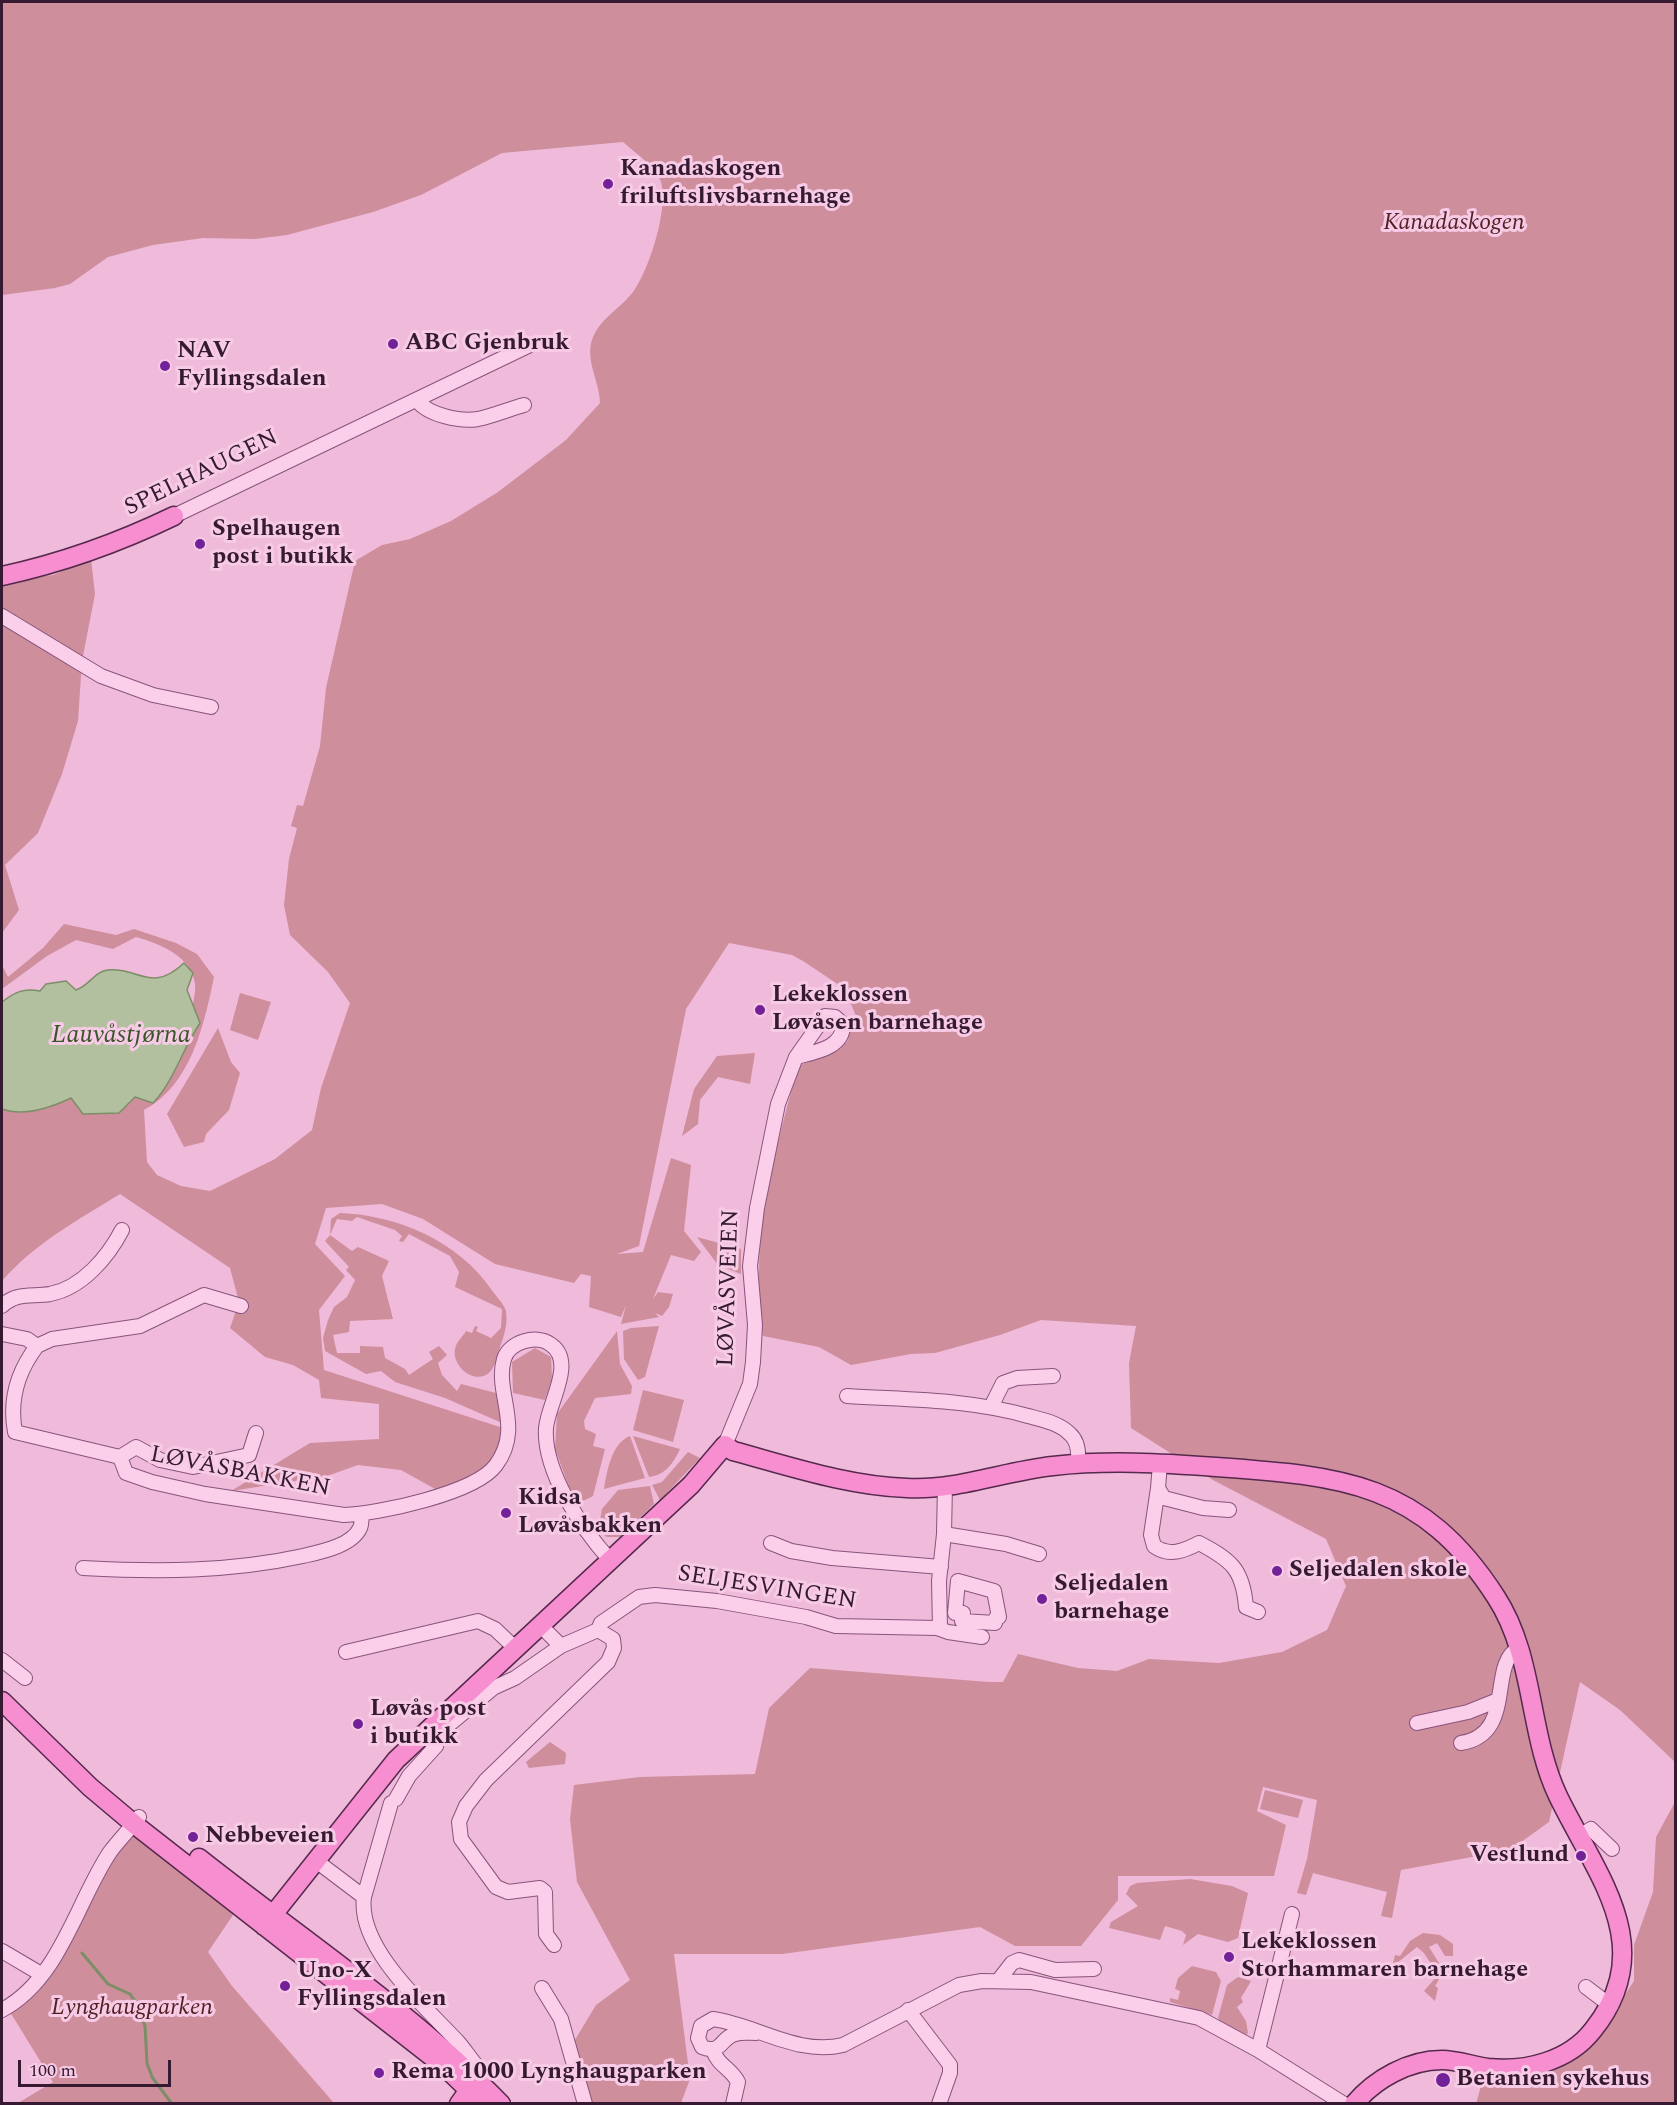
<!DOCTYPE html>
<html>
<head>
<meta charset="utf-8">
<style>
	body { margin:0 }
	#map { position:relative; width:1677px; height:2105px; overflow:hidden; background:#f0badb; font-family:Spectral,serif }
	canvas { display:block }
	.frame { position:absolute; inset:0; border:3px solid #351a31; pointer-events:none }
	.scale { position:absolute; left:18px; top:2060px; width:153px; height:27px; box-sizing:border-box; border:3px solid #351a31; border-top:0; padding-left:8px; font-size:18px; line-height:21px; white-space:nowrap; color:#351a31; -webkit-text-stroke:4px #f7cae5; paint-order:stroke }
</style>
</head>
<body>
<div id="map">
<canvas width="1677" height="2105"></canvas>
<div class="frame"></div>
<div class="scale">100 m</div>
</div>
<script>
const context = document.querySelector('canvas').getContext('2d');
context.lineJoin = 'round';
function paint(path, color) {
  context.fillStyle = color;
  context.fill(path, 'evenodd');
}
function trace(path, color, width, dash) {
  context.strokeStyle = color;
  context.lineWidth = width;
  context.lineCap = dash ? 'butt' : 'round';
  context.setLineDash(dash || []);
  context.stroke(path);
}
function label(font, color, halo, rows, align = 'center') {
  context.font = font + ' Spectral,serif';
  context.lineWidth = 6;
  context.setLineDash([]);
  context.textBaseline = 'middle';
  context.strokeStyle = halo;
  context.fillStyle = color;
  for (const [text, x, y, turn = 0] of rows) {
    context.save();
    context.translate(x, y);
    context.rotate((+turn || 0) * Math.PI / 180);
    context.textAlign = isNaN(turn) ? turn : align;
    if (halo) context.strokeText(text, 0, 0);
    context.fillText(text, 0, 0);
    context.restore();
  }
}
const green = new Path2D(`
	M 2,2 L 1675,2 L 1675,1762 L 1620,1710 L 1580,1682 L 1549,1822 L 1510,1850 L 1401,1870 L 1392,1918 L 1381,1916 L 1387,1892 L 1313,1873 L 1306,1895 L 1297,1893 L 1307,1859 L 1317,1800 L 1263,1787 L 1257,1811 L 1286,1825 L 1274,1876 L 1118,1876 L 1118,1900 L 1081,1946 L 1015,1946 L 980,1927 L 782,1954 L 674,1954 L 690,2079 L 681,2103 L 581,2103 L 564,2058 L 596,2005 L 630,1980 L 577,1882 L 570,1819 L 574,1785 L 640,1777 L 755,1774 L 769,1708 L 810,1668 L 989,1682 L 1003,1682 L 1018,1654 L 1078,1668 L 1117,1671 L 1149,1659 L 1219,1663 L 1282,1652 L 1327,1630 L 1346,1586 L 1326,1539 L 1213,1480 L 1131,1428 L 1129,1363 L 1136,1326 L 1041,1320 L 1000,1335 L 935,1353 L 911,1354 L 851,1365 L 819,1347 L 763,1336 C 761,1317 759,1297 759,1277 C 759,1205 780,1134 798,1066 L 847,1042 L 856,1016 L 845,989 L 803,961 L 792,955 L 729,943 L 686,1009 L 639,1246 L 617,1254 L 643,1252 L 671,1158 L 691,1165 L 684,1231 L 701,1252 L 694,1261 L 671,1255 L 653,1299 L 658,1292 L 673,1294 L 669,1307 L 662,1316 L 655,1313 L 659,1317 L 621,1324 L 626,1305 L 621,1317 L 589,1307 L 591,1276 L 581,1274 L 574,1283 L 495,1264 L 423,1219 L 382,1204 L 326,1208 L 315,1244 L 345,1276 L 319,1310 L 324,1370 L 503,1428 L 494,1469 L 437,1490 L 401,1470 L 358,1465 L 327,1476 L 231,1491 L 310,1443 L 379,1439 L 379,1404 L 321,1398 L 319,1380 L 293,1365 L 265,1357 L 230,1328 L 239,1302 L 230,1268 L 120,1194 C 78,1220 35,1243 2,1281 L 2,1101 L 182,1048 C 185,1034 197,996 195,984 C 192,956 158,943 136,937 L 113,949 L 76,940 L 47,956 L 2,989 L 2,965 L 8,977 L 43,948 L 64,924 L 116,935 L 134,929 L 176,943 L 197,954 L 214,977 C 204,1025 191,1085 144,1110 L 147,1162 L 157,1175 L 181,1186 L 210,1191 L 275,1159 L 312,1130 L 321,1088 L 350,1003 L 328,972 L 290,935 L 284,905 L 289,859 L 297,828 L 291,826 L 297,805 L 303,806 L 320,746 L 326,688 L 355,561 L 382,545 L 410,539 L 451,521 L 498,492 L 566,440 L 600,403 C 600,383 585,360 592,340 C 599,319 620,309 633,292 C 649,270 669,208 661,182 C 656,166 635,153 623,142 L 502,153 L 421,195 L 373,212 L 287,235 L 255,239 L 203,238 L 153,245 L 108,257 L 70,284 L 55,288 L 2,295 Z
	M 91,559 L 95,594 L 82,661 L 78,721 L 62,774 L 38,833 L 5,865 L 19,910 L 2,933 L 2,581 L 53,575 Z
	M 240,993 L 271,1002 L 258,1040 L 230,1030 Z
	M 218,1028 L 231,1062 L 240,1073 L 229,1110 L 206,1134 L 204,1142 L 184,1147 L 167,1114 Z
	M 755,1053 L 750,1084 L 718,1077 L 700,1100 L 698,1124 L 682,1136 L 694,1089 L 717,1056 Z
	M 340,1213 C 397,1215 458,1241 491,1289 C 495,1295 504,1304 506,1311 C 509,1329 500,1344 496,1360 C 487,1393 451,1371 455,1349 C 457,1340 463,1337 466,1331 L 472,1333 L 475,1326 L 478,1327 L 476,1331 L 491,1338 L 501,1328 L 502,1309 L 455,1287 L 459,1272 L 450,1256 L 409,1234 L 403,1242 L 399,1241 L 402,1236 L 395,1230 L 357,1217 L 352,1221 L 337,1219 L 330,1235 L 352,1251 L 358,1247 L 389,1261 L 382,1276 L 393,1319 L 350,1321 L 349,1332 L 333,1335 L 337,1353 L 360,1353 L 360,1346 L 383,1347 L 385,1358 L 405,1369 L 409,1375 L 433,1359 L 429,1352 L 439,1346 L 447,1355 L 438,1363 L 442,1375 L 457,1391 L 461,1384 L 500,1394 L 502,1423 L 445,1398 L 395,1382 L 381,1371 L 366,1374 L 325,1351 L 323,1338 L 328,1320 L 334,1307 L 347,1297 L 355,1280 L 346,1270 L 349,1267 L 325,1241 L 330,1235 L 331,1219 Z
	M 697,1237 L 741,1249 L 741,1274 L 718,1265 Z
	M 659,1326 L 645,1377 L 638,1380 L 624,1359 L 623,1331 L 631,1328 Z
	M 617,1331 L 620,1364 L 632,1386 L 631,1394 L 595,1398 L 584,1421 L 585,1429 L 596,1434 L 593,1446 L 605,1449 L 593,1496 L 579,1503 L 569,1487 L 555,1449 L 557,1414 Z
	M 535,1348 L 551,1357 L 552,1378 L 545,1400 L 513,1393 L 512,1362 Z
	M 643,1390 L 684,1400 L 673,1442 L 633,1430 Z
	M 630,1436 L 645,1478 L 604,1489 C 607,1470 612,1443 630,1436 Z
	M 633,1436 L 680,1449 C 673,1464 665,1475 649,1477 Z
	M 688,1452 L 700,1458 L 660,1500 L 652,1485 L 662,1482 Z
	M 650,1486 L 654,1504 L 620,1537 L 607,1537 L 598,1531 L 602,1509 L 618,1490 Z
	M 550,1742 L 566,1753 L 565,1764 L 529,1768 L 526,1762 Z
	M 1265,1790 L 1303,1800 L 1298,1818 L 1260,1809 Z
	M 1675,1802 L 1675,2103 L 1476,2104 L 1485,2071 L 1543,2071 L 1603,2028 L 1634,1981 L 1634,1945 L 1653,1892 L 1656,1837 Z
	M 134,1824 L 235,1912 L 208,1952 L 232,1986 L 334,2103 L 18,2103 L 53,2082 L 7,2007 L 26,1991 Z
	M 1190,1879 L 1232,1886 L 1248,1893 L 1238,1938 L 1228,1942 L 1198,1934 L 1183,1945 L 1186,1935 L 1182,1931 L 1165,1926 L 1160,1940 L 1109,1928 L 1111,1922 L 1138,1906 L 1126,1894 L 1130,1886 L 1137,1883 Z
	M 1423,1933 L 1440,1935 L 1453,1944 L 1453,1956 L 1445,1956 L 1437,1943 L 1429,1947 L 1444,1971 L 1435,1986 L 1438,1988 L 1435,2001 L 1424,1991 L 1438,1975 L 1424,1953 L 1417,1947 L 1392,1967 L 1395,1955 L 1400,1956 L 1410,1941 Z
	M 1192,1966 L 1216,1972 L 1221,1981 L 1212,2015 L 1170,2002 L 1170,1998 L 1178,2000 L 1180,1991 L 1175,1989 L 1178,1978 Z
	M 1238,1977 L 1251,1981 L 1241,1998 L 1243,2002 L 1237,2007 L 1246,2021 L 1248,2033 L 1246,2035 L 1221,2023 L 1218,2018 L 1227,1985 Z`);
const water = new Path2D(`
	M 184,963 L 193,973 L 187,990 L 200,1023 C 183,1048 173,1083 153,1103 L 135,1097 L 119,1113 L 83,1114 L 71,1098 C 50,1108 24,1117 2,1109 L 2,1002 C 15,992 23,988 40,991 L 46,984 L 66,981 L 76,990 C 89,986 95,971 108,970 C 139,967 151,994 184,963 Z`);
const stream = new Path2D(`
	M 82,1953 L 108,1984 L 130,1994 L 135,2001 L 145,2026 L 147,2063 L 152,2077 L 172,2104`);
const minor = new Path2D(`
	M 417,400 C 427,415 461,422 478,419 C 493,416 509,409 524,405
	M 174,516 L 528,346
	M 2,616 L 101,676 L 153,695 L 211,707
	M 2,1306 C 17,1292 31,1297 50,1294 C 82,1288 108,1257 122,1230
	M 2,1334 L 27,1339 L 37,1346 C 18,1371 9,1400 15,1432 L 120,1457
	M 37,1346 L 52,1339 L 140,1326 L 204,1295 L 241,1306
	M 847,1396 C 909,1400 968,1399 1028,1416 C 1043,1420 1059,1423 1070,1434 C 1078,1441 1079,1453 1078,1464
	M 991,1407 L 1003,1383 L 1017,1378 L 1053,1376
	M 725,1445 L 750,1384 L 753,1362 L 755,1325 L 750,1266 L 757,1208 L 778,1104 L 796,1057 L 825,1016 L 835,1017 L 843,1024 C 844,1048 815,1052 796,1057
	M 120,1457 L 126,1473 L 152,1482 L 205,1494 L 344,1515 C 378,1514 476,1493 496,1465 C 524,1427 494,1393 504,1359 C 509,1342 536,1334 550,1344 C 577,1361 548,1403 546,1428 C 543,1471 582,1529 610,1560
	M 120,1457 L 136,1447 L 160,1460 L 193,1467 L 249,1455 L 256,1433
	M 1160,1464 L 1158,1488 L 1164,1498 L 1203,1508 L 1229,1510
	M 1158,1488 L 1151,1535 L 1154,1546 C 1169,1557 1184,1551 1199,1543 C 1231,1560 1243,1569 1246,1607 L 1258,1612
	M 944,1534 L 1006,1544 L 1039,1554
	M 771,1543 L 791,1551 L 832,1558 L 941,1567
	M 83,1568 C 158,1572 229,1572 303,1556 C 320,1552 352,1546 360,1528 C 362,1525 361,1518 362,1514
	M 958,1581 L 994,1591 L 999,1617 L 996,1618 L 995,1623 L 962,1621 L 963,1613 L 955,1613 Z
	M 540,1625 L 561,1646 L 598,1630 L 601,1623 L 639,1597 L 655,1595 L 717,1601 L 806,1617 L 836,1626 L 937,1628 L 948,1632 L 982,1637
	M 940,1628 L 939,1581 L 944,1534 L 945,1485
	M 346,1652 L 478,1621 L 495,1629 L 515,1648
	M 2,1660 L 25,1678
	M 1417,1723 L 1468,1712 L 1498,1700
	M 1461,1743 C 1517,1734 1487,1664 1519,1648
	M 396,1799 L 409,1776 L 436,1746 L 440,1732 L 493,1688 L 515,1678 L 561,1646
	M 1578,1837 L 1591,1829 L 1612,1849
	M 315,1860 L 364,1897 C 357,1949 428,2009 459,2043 C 465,2050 470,2058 476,2065
	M 364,1897 L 391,1803
	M 554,1945 L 546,1934 L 545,1892 L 540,1888 L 508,1892 L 496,1887 L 461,1839 L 459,1822 L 466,1806 L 486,1780 L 608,1662 L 614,1648 L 613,1639 L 598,1630
	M 2,1951 L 41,1974
	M 998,1981 L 1012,1963 L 1019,1960 L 1055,1970 L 1094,1969
	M 1586,1987 L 1611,2006
	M 542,1988 L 561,2019 L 585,2104
	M 2,2010 C 60,1979 76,1903 110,1852 C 119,1840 130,1829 139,1817
	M 908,2010 L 950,2065 L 950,2073 L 939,2104
	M 756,2033 C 749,2033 742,2032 735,2034 C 720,2038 722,2055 702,2047 L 698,2038 L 701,2026 L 713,2019 C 756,2025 798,2056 843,2045 L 959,1985 L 982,1981 L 1031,1982 L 1199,2018 L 1258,2050 L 1344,2104
	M 713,2050 C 718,2066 731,2068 738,2082 L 733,2104
	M 1258,2050 L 1292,1914`);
const major = new Path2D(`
	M 2,576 C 62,563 118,543 174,516
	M 2,1701 L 90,1787 L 134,1824 L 445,2067 L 483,2104
	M 199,1858 C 300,1938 411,2011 501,2104
	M 264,1926 L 396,1760 L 691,1485 L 725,1445 L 733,1451 C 789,1466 848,1486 907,1488 C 955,1491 1005,1471 1053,1466 C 1106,1460 1162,1463 1216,1467 C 1342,1476 1422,1482 1496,1597 C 1535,1657 1528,1733 1558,1796 C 1596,1875 1660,1946 1593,2030 C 1569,2061 1526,2072 1488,2068 C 1473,2066 1457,2060 1442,2060 C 1409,2060 1375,2079 1354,2104
	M 459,2104 L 476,2080`);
const markers = [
	[608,184,6,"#732199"],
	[393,344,6,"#732199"],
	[165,366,6,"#732199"],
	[200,544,6,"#732199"],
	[760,1010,6,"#732199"],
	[506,1513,6,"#732199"],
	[1277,1571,6,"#732199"],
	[1042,1599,6,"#732199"],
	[358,1724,6,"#732199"],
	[193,1837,6,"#732199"],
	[1581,1856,6,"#732199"],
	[1229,1957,6,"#732199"],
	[285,1986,6,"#732199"],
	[379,2073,6,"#732199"],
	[1443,2080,8,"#732199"]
];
const poiNames = [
	["Kanadaskogen",620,170],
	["friluftslivsbarnehage",620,198],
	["ABC Gjenbruk",405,344],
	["NAV",177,352],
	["Fyllingsdalen",177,380],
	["Spelhaugen",212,530],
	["post i butikk",212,558],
	["Lekeklossen",772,996],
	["Løvåsen barnehage",772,1024],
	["Kidsa",518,1499],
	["Løvåsbakken",518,1527],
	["Seljedalen skole",1289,1571],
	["Seljedalen",1054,1585],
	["barnehage",1054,1613],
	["Løvås post",370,1710],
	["i butikk",370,1738],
	["Nebbeveien",205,1837],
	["Vestlund",1569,1856,"right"],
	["Lekeklossen",1241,1943],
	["Storhammaren barnehage",1241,1971],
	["Uno-X",297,1972],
	["Fyllingsdalen",297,2000],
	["Rema 1000 Lynghaugparken",391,2073],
	["Betanien sykehus",1456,2080]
];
const parkNames = [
	["Kanadaskogen",1454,224],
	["Lynghaugparken",132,2009]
];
const streetNames = [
	["SPELHAUGEN",202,474,-26],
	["LØVÅSVEIEN",730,1288,-88],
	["LØVÅSBAKKEN",240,1473,11],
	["SELJESVINGEN",767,1589,9]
];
const waterNames = [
	["Lauvåstjørna",121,1037]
];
paint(green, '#ce8e9b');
paint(water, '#b3c09f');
trace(water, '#7c8e67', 1.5);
trace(stream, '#7c8e67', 3);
trace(minor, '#87547c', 16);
trace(major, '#54294d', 21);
trace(minor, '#fbcee9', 14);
trace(major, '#f78ecf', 18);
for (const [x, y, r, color] of markers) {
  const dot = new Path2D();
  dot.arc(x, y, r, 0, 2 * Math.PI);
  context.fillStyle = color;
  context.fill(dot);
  trace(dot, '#f7cae5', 2);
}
label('bold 24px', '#351a31', '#f7cae5', poiNames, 'left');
label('italic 24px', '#531f22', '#f7cae5', parkNames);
label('24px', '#351a31', '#f7cae5', streetNames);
label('italic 26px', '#395628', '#f7cae5', waterNames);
</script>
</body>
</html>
